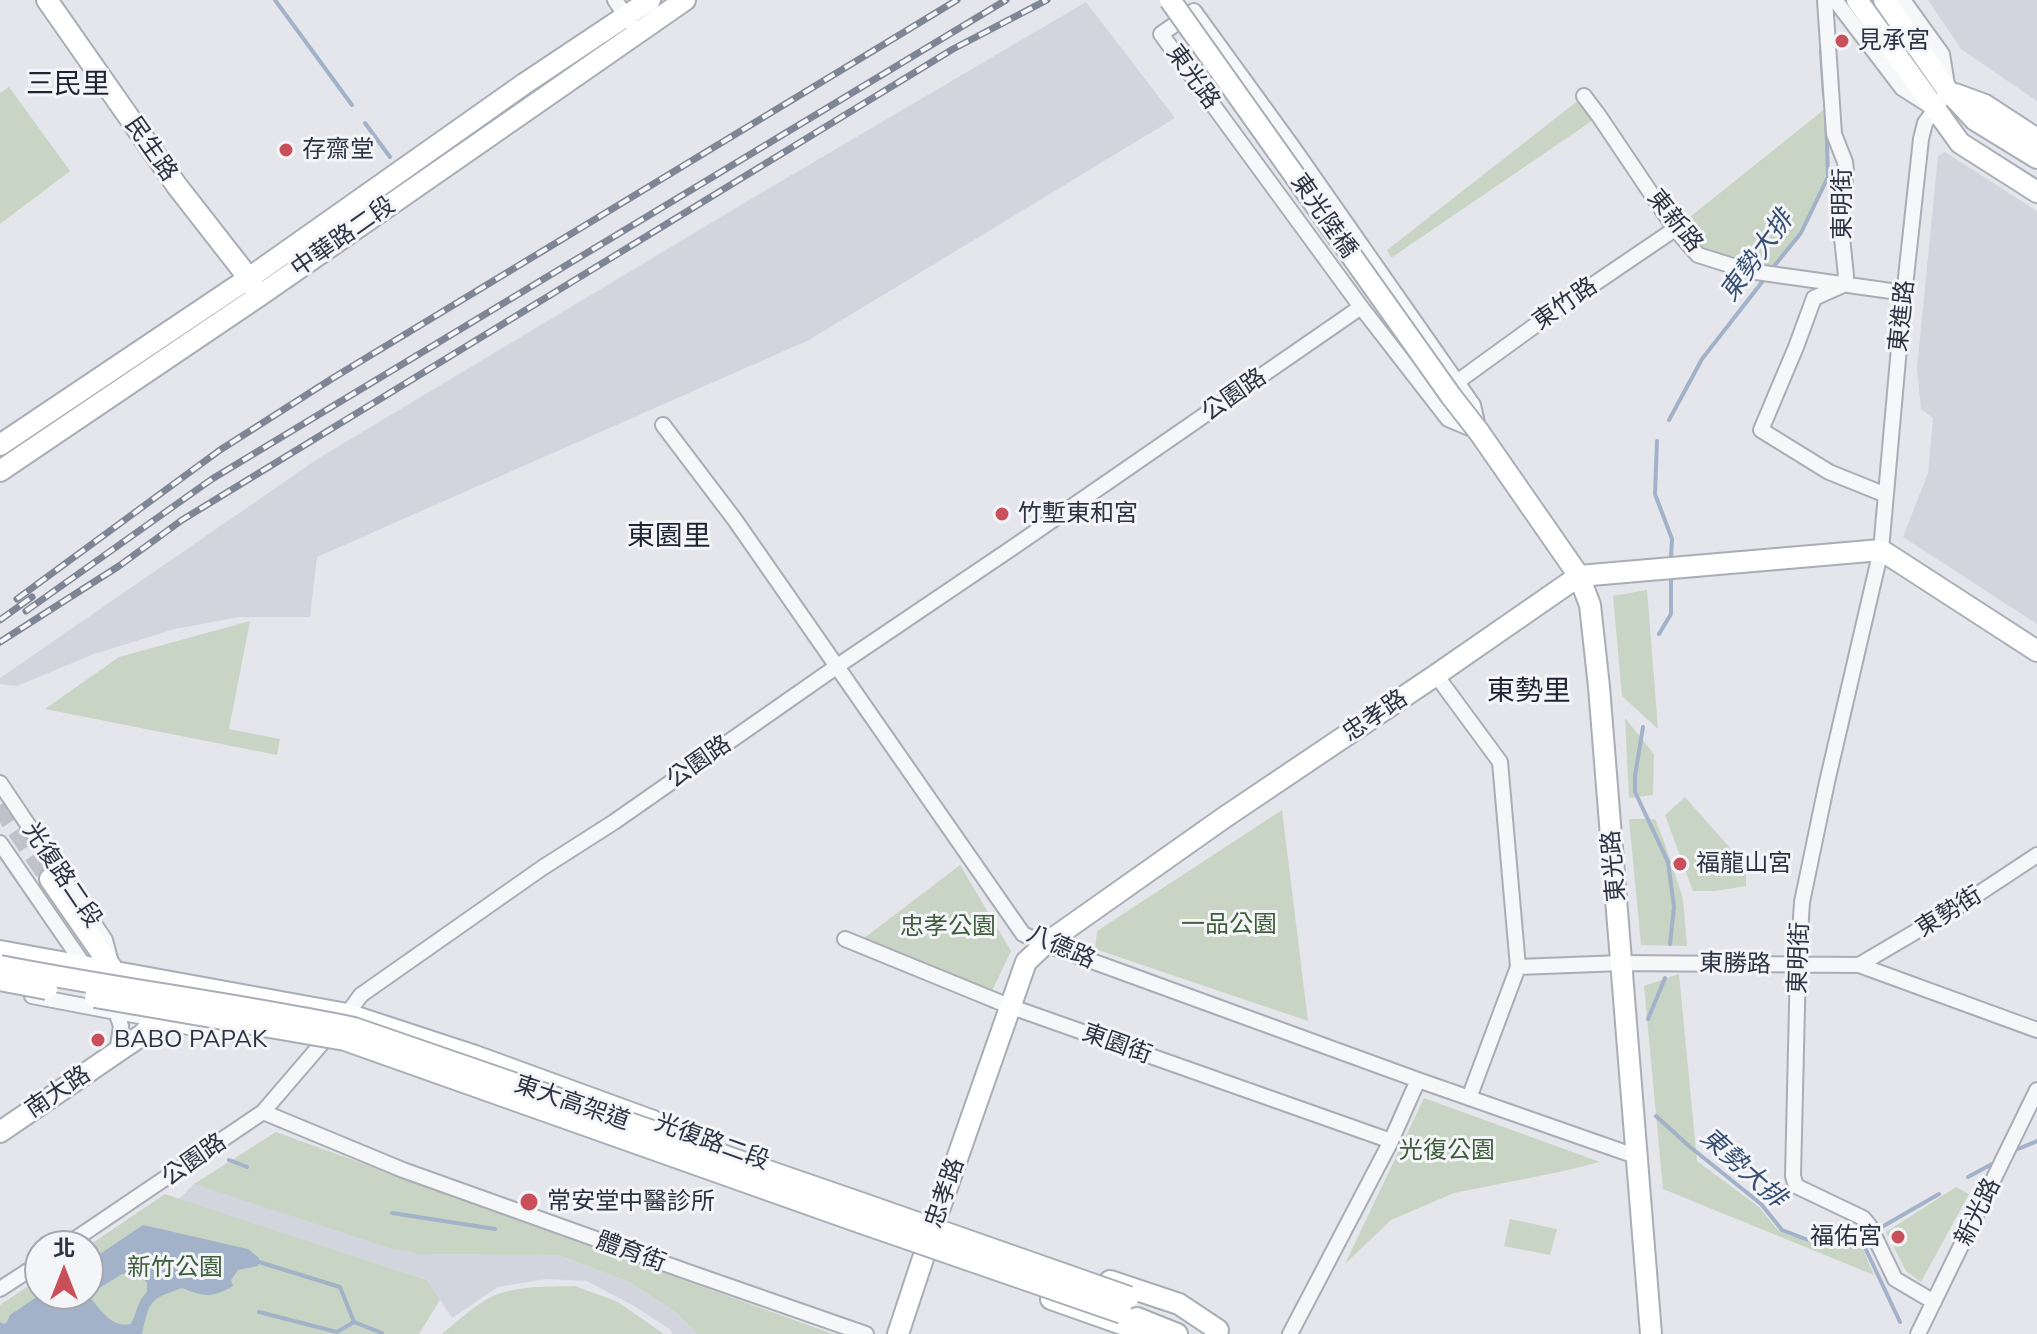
<!DOCTYPE html>
<html>
<head>
<meta charset="utf-8">
<style>
	body { margin:0 }
	#map { position:relative; width:2037px; height:1334px; overflow:hidden; background:#e4e6eb; font-family:Mulish,"Noto Sans TC",sans-serif }
	canvas { display:block }
	.north { position:absolute; left:24px; top:1230px; width:80px; height:80px; box-sizing:border-box; background:#f4f5f8; border:2px solid #a4a7b0; border-radius:50%; rotate:0deg; font-size:22px; font-weight:700; line-height:32px; text-align:center; color:#2c3343 }
	.north::after { content:''; display:block; margin:auto; width:28px; height:36px; background:#c94f5a; clip-path:polygon(50% 0,100% 100%,50% 72%,0 100%) }
</style>
</head>
<body>
<div id="map">
<canvas width="2037" height="1334"></canvas>
<div class="north">北</div>
</div>
<script>
const context = document.querySelector('canvas').getContext('2d');
context.lineJoin = 'round';
function paint(path, color) {
  context.fillStyle = color;
  context.fill(path, 'evenodd');
}
function trace(path, color, width, dash) {
  context.strokeStyle = color;
  context.lineWidth = width;
  context.lineCap = dash ? 'butt' : 'round';
  context.setLineDash(dash || []);
  context.stroke(path);
}
function label(font, color, halo, rows, align = 'center') {
  context.font = font + ' Mulish,"Noto Sans TC",sans-serif';
  context.lineWidth = 6;
  context.setLineDash([]);
  context.textBaseline = 'middle';
  context.strokeStyle = halo;
  context.fillStyle = color;
  for (const [text, x, y, turn = 0] of rows) {
    context.save();
    context.translate(x, y);
    context.rotate((+turn || 0) * Math.PI / 180);
    context.textAlign = isNaN(turn) ? turn : align;
    if (halo) context.strokeText(text, 0, 0);
    context.fillText(text, 0, 0);
    context.restore();
  }
}
const built = new Path2D(`
	M 1928,0 L 2037,0 L 2037,101 L 1961,49 Z
	M 1086,2 L 1175,118 L 809,340 L 317,557 L 310,617 L 240,617 L 175,629 L 94,654 L 17,686 L 0,684 L 0,678 L 319,458 L 761,193 Z
	M 1945,152 L 2037,211 L 2037,624 L 1903,537 L 1928,473 L 1933,418 L 1921,409 L 1917,368 L 1938,156 Z
	M 194,1184 L 417,1254 L 559,1255 L 629,1282 L 674,1311 L 698,1334 L 672,1334 L 671,1330 L 634,1306 L 587,1281 L 546,1279 L 498,1287 L 452,1318 L 427,1280 L 179,1199 Z`);
const green = new Path2D(`
	M 9,87 L 70,171 L 0,224 L 0,93 Z
	M 1584,96 L 1599,116 L 1391,258 L 1387,250 Z
	M 1826,108 L 1828,177 L 1801,233 L 1769,274 L 1698,255 L 1675,229 Z
	M 1647,590 L 1658,729 L 1622,696 L 1613,596 Z
	M 250,621 L 229,729 L 280,739 L 277,755 L 45,709 L 119,657 Z
	M 1625,718 L 1654,754 L 1653,795 L 1629,798 Z
	M 1685,797 L 1746,866 L 1746,886 L 1715,891 L 1693,891 L 1665,815 Z
	M 1282,810 L 1308,1021 L 1095,949 L 1097,931 Z
	M 1629,819 L 1655,819 L 1665,844 L 1683,899 L 1687,946 L 1641,945 Z
	M 960,865 L 1011,951 L 992,991 L 863,939 Z
	M 1679,974 L 1697,1161 L 1759,1207 L 1778,1230 L 1815,1244 L 1845,1238 L 1860,1242 L 1874,1275 L 1663,1189 L 1644,986 Z
	M 1424,1098 L 1600,1162 L 1564,1171 L 1454,1193 L 1391,1220 L 1345,1264 Z
	M 276,1132 L 480,1206 L 484,1202 L 506,1216 L 833,1334 L 698,1334 L 674,1311 L 629,1282 L 559,1255 L 417,1254 L 403,1250 L 393,1249 L 194,1184 Z
	M 1956,1187 L 1969,1194 L 1921,1282 L 1906,1271 L 1886,1232 Z
	M 165,1194 L 427,1280 L 440,1300 L 419,1334 L 0,1334 L 0,1305 L 40,1278 L 40,1294 L 88,1294 L 88,1246 Z
	M 1510,1219 L 1557,1229 L 1550,1255 L 1504,1246 Z
	M 575,1286 L 618,1302 L 664,1334 L 442,1334 C 458,1321 474,1305 493,1296 C 519,1285 548,1287 575,1286 Z`);
const water = new Path2D(`
	M 143,1225 L 248,1249 L 259,1258 L 258,1266 L 238,1270 L 231,1280 L 233,1286 C 212,1298 204,1297 182,1288 C 149,1300 150,1299 142,1334 L 0,1334 L 0,1322 L 4,1324 L 7,1322 L 10,1315 L 41,1294 L 88,1294 L 88,1262 ZM 122,1274 L 139,1274 L 147,1283 L 147,1292 C 136,1303 138,1311 131,1324 C 112,1329 99,1308 88,1295 Z`);
const stream = new Path2D(`
	M 275,0 L 352,105
	M 1821,50 L 1824,95
	M 365,123 L 390,157
	M 1771,270 L 1801,233 L 1828,177 L 1826,111
	M 1669,420 L 1702,359 L 1766,277
	M 1657,441 L 1655,494 L 1672,539 L 1671,557
	M 1659,634 L 1671,614 L 1671,579
	M 1643,727 L 1635,776 L 1635,792 L 1668,862 L 1674,907 L 1670,944
	M 1648,1019 L 1665,978
	M 1656,1116 L 1689,1146 L 1761,1204 L 1782,1230 L 1811,1241 L 1845,1236 L 1861,1239 L 1900,1322
	M 2018,1149 L 2037,1141
	M 229,1160 L 247,1167
	M 1968,1177 L 1992,1164
	M 392,1213 L 495,1229
	M 1861,1239 L 1939,1194
	M 259,1262 L 340,1287 L 354,1322 L 382,1333
	M 259,1312 L 337,1332 L 354,1322`);
const secondaryTunnel = new Path2D(`
	M 0,805 L 50,879`);
const street = new Path2D(`
	M 615,0 L 630,22
	M 1825,0 L 1834,134 L 1845,162 L 1846,170 L 1840,218 L 1846,276 L 1843,285 L 1814,298 L 1796,347 L 1761,430 L 1829,472 L 1886,495
	M 1835,0 L 1902,88 L 1927,104
	M 1903,0 L 1942,54 L 1948,91 L 1925,123 L 1921,139 L 1902,314 L 1881,550 L 1827,782 L 1802,902 L 1798,964 L 1793,1176 L 1796,1186 L 1863,1218 L 1869,1225 L 1895,1279 L 1934,1302
	M 1194,11 L 1292,146 L 1473,405 L 1479,432 L 1448,419 L 1361,307 L 1161,34 Z
	M 1584,96 L 1599,116 L 1675,229 L 1698,255 L 1749,271 L 1905,293
	M 1457,382 L 1566,303 L 1675,229
	M 663,425 L 735,520 L 1023,934 L 1045,944 L 1418,1080 L 1638,1157
	M 1436,675 L 1500,762 L 1518,967 L 1469,1098
	M 0,783 L 105,940 L 110,959
	M 0,843 L 86,968
	M 845,939 L 1009,1006 L 1391,1141
	M 1859,965 L 1966,902 L 2037,855
	M 1518,967 L 1622,963 L 1859,965 L 2037,1030
	M 104,995 L 116,1012 L 157,1019
	M 32,996 L 116,1012 L 121,1026 L 117,1053
	M 263,1112 L 403,1170 L 691,1273 L 866,1334
	M 65,1246 L 263,1112 L 347,1014 L 361,995 L 542,868 L 614,822 L 836,667 L 1015,546 L 1361,307
	M 0,1289 L 40,1263
	M 1290,1334 L 1391,1141 L 1418,1080
	M 1918,1334 L 2037,1090`);
const secondary = new Path2D(`
	M 47,0 L 177,186 L 241,268 L 255,289
	M 1857,0 L 1960,143 L 2037,192
	M 1884,0 L 1948,91 L 1975,120 L 2037,158
	M 1955,94 L 1985,105 L 2037,139
	M 1479,432 L 1579,576 L 1590,605 L 1599,687 L 1651,1334
	M 0,445 L 249,278 L 524,84 L 650,0
	M 0,471 L 259,296 L 685,0
	M 50,879 L 116,974
	M 0,951 L 347,1014 L 475,1056 L 653,1121
	M 157,1019 L 248,1033
	M 0,1132 L 142,1035 L 165,1012
	M 1110,1281 L 1179,1304 L 1218,1330
	M 1051,1299 L 1150,1334
	M 1137,1318 L 1177,1334
	M 898,1334 L 938,1213 L 1026,962 L 1045,944 L 1225,817 L 1436,675 L 1579,576 L 1881,550 L 2037,651`);
const rail = new Path2D(`
	M 17,599 L 220,450 L 333,378 L 957,0
	M 26,611 L 212,479 L 1006,0
	M 0,620 L 32,597
	M 0,642 L 119,566 L 182,520 L 953,49 L 1047,0`);
const secondaryBridge = new Path2D(`
	M 1170,0 L 1451,396 L 1479,432
	M 0,966 C 118,989 237,1004 354,1028 L 861,1203 L 1129,1297
	M 0,980 L 47,989
	M 95,997 L 345,1040 L 856,1221 L 1122,1313`);
const markers = [
	[1842,41,8,"#c94f5a"],
	[286,150,8,"#c94f5a"],
	[1002,514,8,"#c94f5a"],
	[1680,864,8,"#c94f5a"],
	[98,1040,8,"#c94f5a"],
	[529,1202,10,"#c94f5a"],
	[1898,1237,8,"#c94f5a"]
];
const poiNames = [
	["見承宮",1858,41],
	["存齋堂",302,150],
	["竹塹東和宮",1018,514],
	["福龍山宮",1696,864],
	["BABO PAPAK",114,1040],
	["常安堂中醫診所",547,1202],
	["福佑宮",1882,1237,"right"]
];
const streetNames = [
	["東光路",1193,77,54],
	["民生路",151,149,55],
	["東明街",1843,204,-90],
	["東光陸橋",1324,216,55],
	["東新路",1675,221,51],
	["中華路二段",343,237,-35],
	["東竹路",1565,304,-35],
	["東進路",1902,316,-84],
	["公園路",1234,395,-35],
	["忠孝路",1375,716,-34],
	["公園路",699,762,-35],
	["東光路",1614,866,-95],
	["光復路二段",62,875,56],
	["東勢街",1949,912,-32],
	["八德路",1061,947,24],
	["東明街",1799,958,-88],
	["東勝路",1735,964,1],
	["東園街",1117,1044,20],
	["南大路",58,1092,-34],
	["東大高架道",572,1103,19],
	["光復路二段",712,1142,20],
	["公園路",194,1160,-35],
	["忠孝路",945,1193,-71],
	["新光路",1978,1212,-64],
	["體育街",631,1252,20]
];
const parkNames = [
	["一品公園",1229,925],
	["忠孝公園",948,927],
	["光復公園",1447,1151],
	["新竹公園",175,1268]
];
const waterNames = [
	["東勢大排",1757,256,-54],
	["東勢大排",1743,1168,42]
];
const quarterNames = [
	["三民里",68,85],
	["東園里",669,537],
	["東勢里",1529,692]
];
paint(built, '#d2d5dd');
paint(green, '#c8d5c5');
paint(water, '#a1b2c9');
trace(stream, '#a1b2c9', 4);
trace(secondaryTunnel, '#bfc2c9', 20, [20, 10]);
trace(street, '#a9adb5', 18);
trace(secondary, '#a9adb5', 24);
trace(street, '#f6f7f9', 14);
trace(secondary, '#fff', 20);
trace(rail, '#7e8594', 7);
trace(rail, '#f4f5f8', 4, [12]);
trace(secondaryBridge, '#a9adb5', 24, []);
trace(secondaryBridge, '#fff', 20);
for (const [x, y, r, color] of markers) {
  const dot = new Path2D();
  dot.arc(x, y, r, 0, 2 * Math.PI);
  context.fillStyle = color;
  context.fill(dot);
  trace(dot, '#f4f5f8', 3);
}
label('24px', '#2c3343', '#f4f5f8', poiNames, 'left');
label('24px', '#2c3343', '#f4f5f8', streetNames);
label('24px', '#3e5e3a', '#f4f5f8', parkNames);
label('italic 26px', '#374f75', '#f4f5f8', waterNames);
label('28px', '#1e2434', '#f4f5f8', quarterNames);
</script>
</body>
</html>
